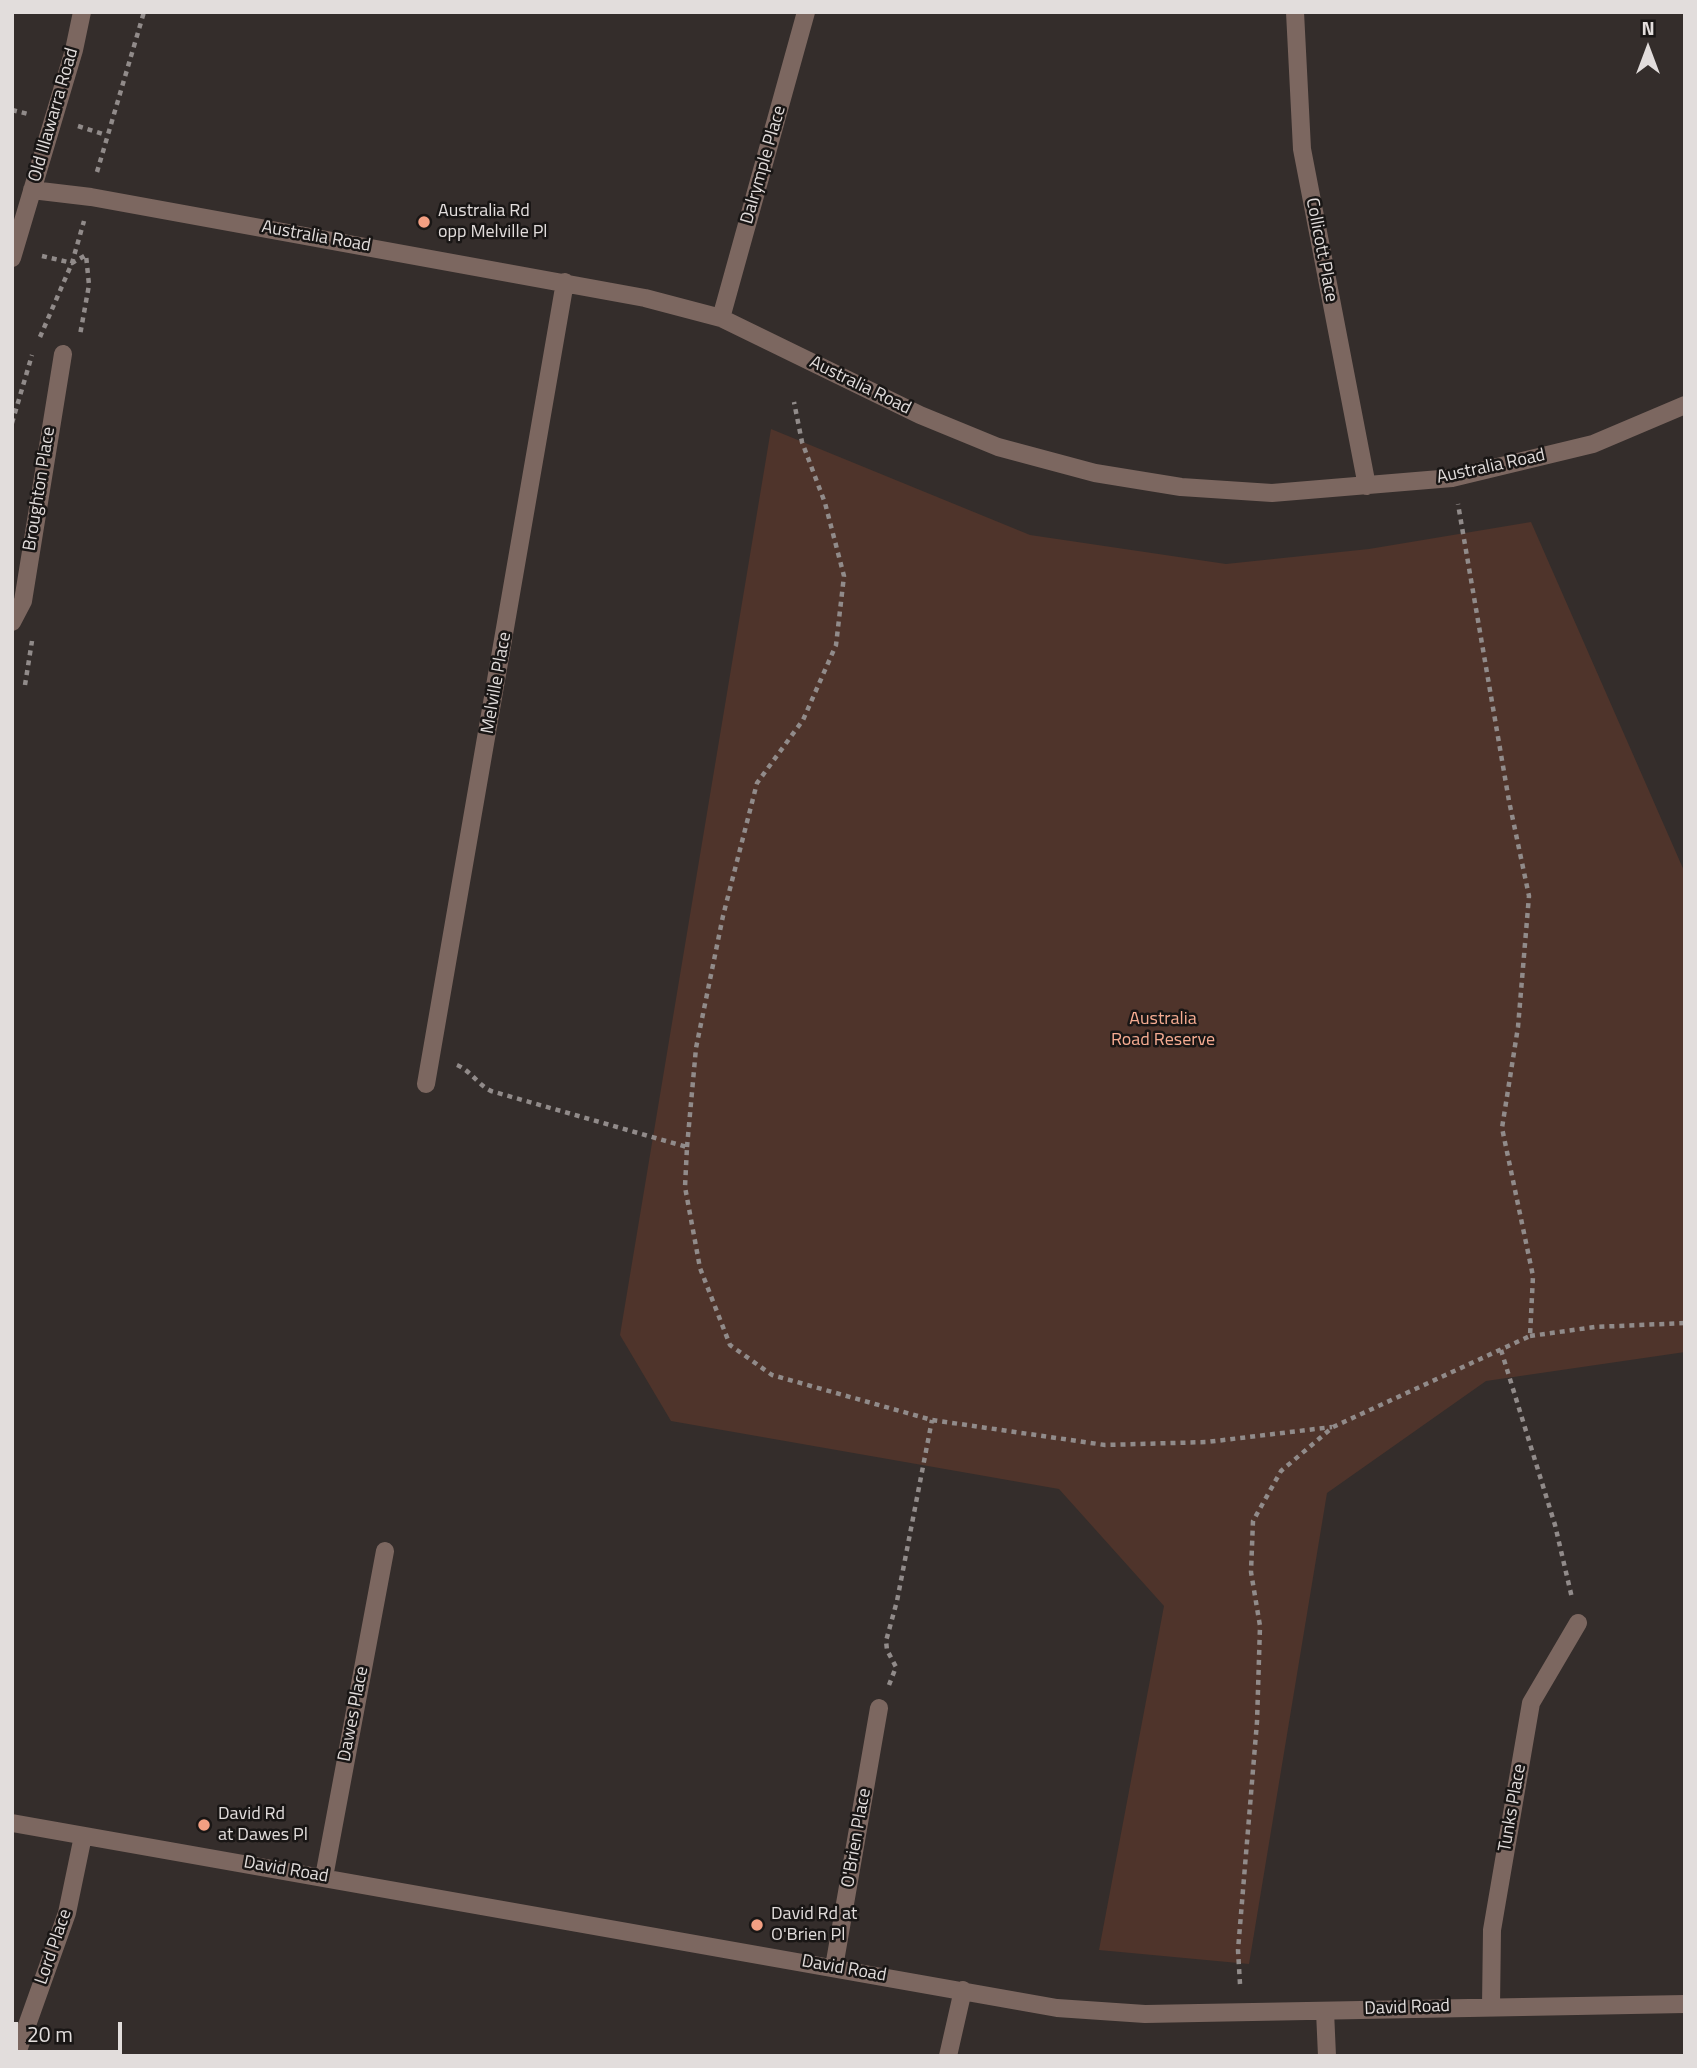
<!DOCTYPE html>
<html>
<head>
<meta charset="utf-8">
<style>
	body { margin:0 }
	#map { position:relative; width:1697px; height:2068px; overflow:hidden; background:#342d2b; font-family:"Titillium Web",sans-serif }
	canvas { display:block }
	.frame { position:absolute; inset:0; border:14px solid #e2dddc; pointer-events:none }
	.north { position:absolute; left:1613px; top:14px; width:70px; height:70px; -webkit-text-stroke:5px #191615; paint-order:stroke; rotate:0deg; font-size:19px; font-weight:700; line-height:28px; text-align:center; color:#e2dddc }
	.north::after { content:''; display:block; margin:auto; width:24px; height:32px; background:#e2dddc; clip-path:polygon(50% 0,100% 100%,50% 72%,0 100%) }
	.scale { position:absolute; left:14px; top:2022px; width:108px; height:32px; box-sizing:border-box; border:4px solid #e2dddc; border-top:0; padding-left:9px; font-size:21px; line-height:24px; white-space:nowrap; color:#e2dddc; -webkit-text-stroke:5px #191615; paint-order:stroke }
</style>
</head>
<body>
<div id="map">
<canvas width="1697" height="2068"></canvas>
<div class="frame"></div>
<div class="north">N</div>
<div class="scale">20 m</div>
</div>
<script>
const context = document.querySelector('canvas').getContext('2d');
context.lineJoin = 'round';
function paint(path, color) {
  context.fillStyle = color;
  context.fill(path, 'evenodd');
}
function trace(path, color, width, dash) {
  context.strokeStyle = color;
  context.lineWidth = width;
  context.lineCap = dash ? 'butt' : 'round';
  context.setLineDash(dash || []);
  context.stroke(path);
}
function label(font, color, halo, rows, align = 'center') {
  context.font = font + ' "Titillium Web",sans-serif';
  context.lineWidth = 5;
  context.setLineDash([]);
  context.textBaseline = 'middle';
  context.strokeStyle = halo;
  context.fillStyle = color;
  for (const [text, x, y, turn = 0] of rows) {
    context.save();
    context.translate(x, y);
    context.rotate((+turn || 0) * Math.PI / 180);
    context.textAlign = isNaN(turn) ? turn : align;
    if (halo) context.strokeText(text, 0, 0);
    context.fillText(text, 0, 0);
    context.restore();
  }
}
const green = new Path2D(`
	M 771,429 L 1030,535 L 1226,564 L 1369,549 L 1531,522 L 1685,873 L 1685,1352 L 1486,1381 L 1327,1493 L 1249,1964 L 1099,1950 L 1164,1606 L 1059,1489 L 671,1421 L 620,1335 Z`);
const path = new Path2D(`
	M 12,110 L 28,114
	M 78,126 L 106,135
	M 97,172 L 144,12
	M 42,256 L 72,263 L 86,255 L 89,285 L 80,335
	M 40,337 L 72,263 L 84,221
	M 12,423 L 32,355
	M 25,685 L 32,641
	M 457,1065 C 471,1071 477,1084 491,1091 L 687,1147 L 685,1187 L 700,1268 L 730,1345 L 772,1375 L 932,1420 L 1105,1445 L 1207,1442 L 1332,1427
	M 687,1147 L 696,1048 L 723,916 L 757,783 L 803,720 L 836,645 L 844,576 L 825,503 L 802,442 L 794,402
	M 1530,1336 L 1595,1327 L 1685,1323
	M 1501,1350 L 1555,1525 L 1572,1598
	M 889,1685 L 896,1667 L 887,1650 L 886,1641 L 897,1601 L 932,1420
	M 1240,1984 L 1238,1950 L 1257,1722 L 1260,1626 L 1251,1572 L 1253,1521 L 1281,1471 L 1333,1427 L 1530,1336 L 1533,1276 L 1502,1128 L 1518,1027 L 1529,896 L 1509,801 L 1458,504`);
const minor = new Path2D(`
	M 1295,12 L 1302,149 L 1367,486
	M 32,190 L 91,197 L 645,298 L 721,318 L 920,415 L 998,447 L 1095,473 L 1181,487 L 1272,493 L 1452,478 L 1593,444 L 1685,405
	M 12,258 L 74,50 L 82,12
	M 721,318 L 806,12
	M 12,622 L 23,601 L 63,354
	M 426,1084 L 565,282
	M 12,1823 L 1057,2008 L 1145,2014 L 1685,2004
	M 324,1877 L 385,1551
	M 834,1967 L 879,1708
	M 1491,2006 L 1492,1930 L 1531,1703 L 1578,1623
	M 1325,2011 L 1327,2056
	M 16,2056 L 67,1913 L 83,1836
	M 948,2056 L 963,1990`);
const markers = [
	[424,222,7,"#f39f82"],
	[204,1825,7,"#f39f82"],
	[757,1925,7,"#f39f82"]
];
const streetNames = [
	["Old Illawarra Road",54,115,-74],
	["Dalrymple Place",764,165,-74],
	["Australia Road",316,237,10],
	["Collicott Place",1321,250,79],
	["Australia Road",860,386,26],
	["Australia Road",1491,467,-12],
	["Broughton Place",40,489,-81],
	["Melville Place",497,683,-80],
	["Dawes Place",354,1714,-79],
	["Tunks Place",1513,1808,-80],
	["O'Brien Place",857,1838,-80],
	["David Road",286,1870,10],
	["Lord Place",54,1947,-71],
	["David Road",844,1969,10],
	["David Road",1407,2008,-2]
];
const poiNames = [
	["Australia Rd",438,212],
	["opp Melville Pl",438,233],
	["David Rd",218,1815],
	["at Dawes Pl",218,1836],
	["David Rd at",771,1915],
	["O'Brien Pl",771,1936]
];
const parkNames = [
	["Australia",1163,1020],
	["Road Reserve",1163,1041]
];
paint(green, '#4f342b');
trace(path, '#918b8a', 4.5, [5, 5]);
trace(minor, '#7c6760', 18);
for (const [x, y, r, color] of markers) {
  const dot = new Path2D();
  dot.arc(x, y, r, 0, 2 * Math.PI);
  context.fillStyle = color;
  context.fill(dot);
  trace(dot, '#191615', 2.5);
}
label('18px', '#e2dddc', '#191615', streetNames);
label('18px', '#e2dddc', '#191615', poiNames, 'left');
label('18px', '#f6ac92', '#191615', parkNames);
</script>
</body>
</html>
